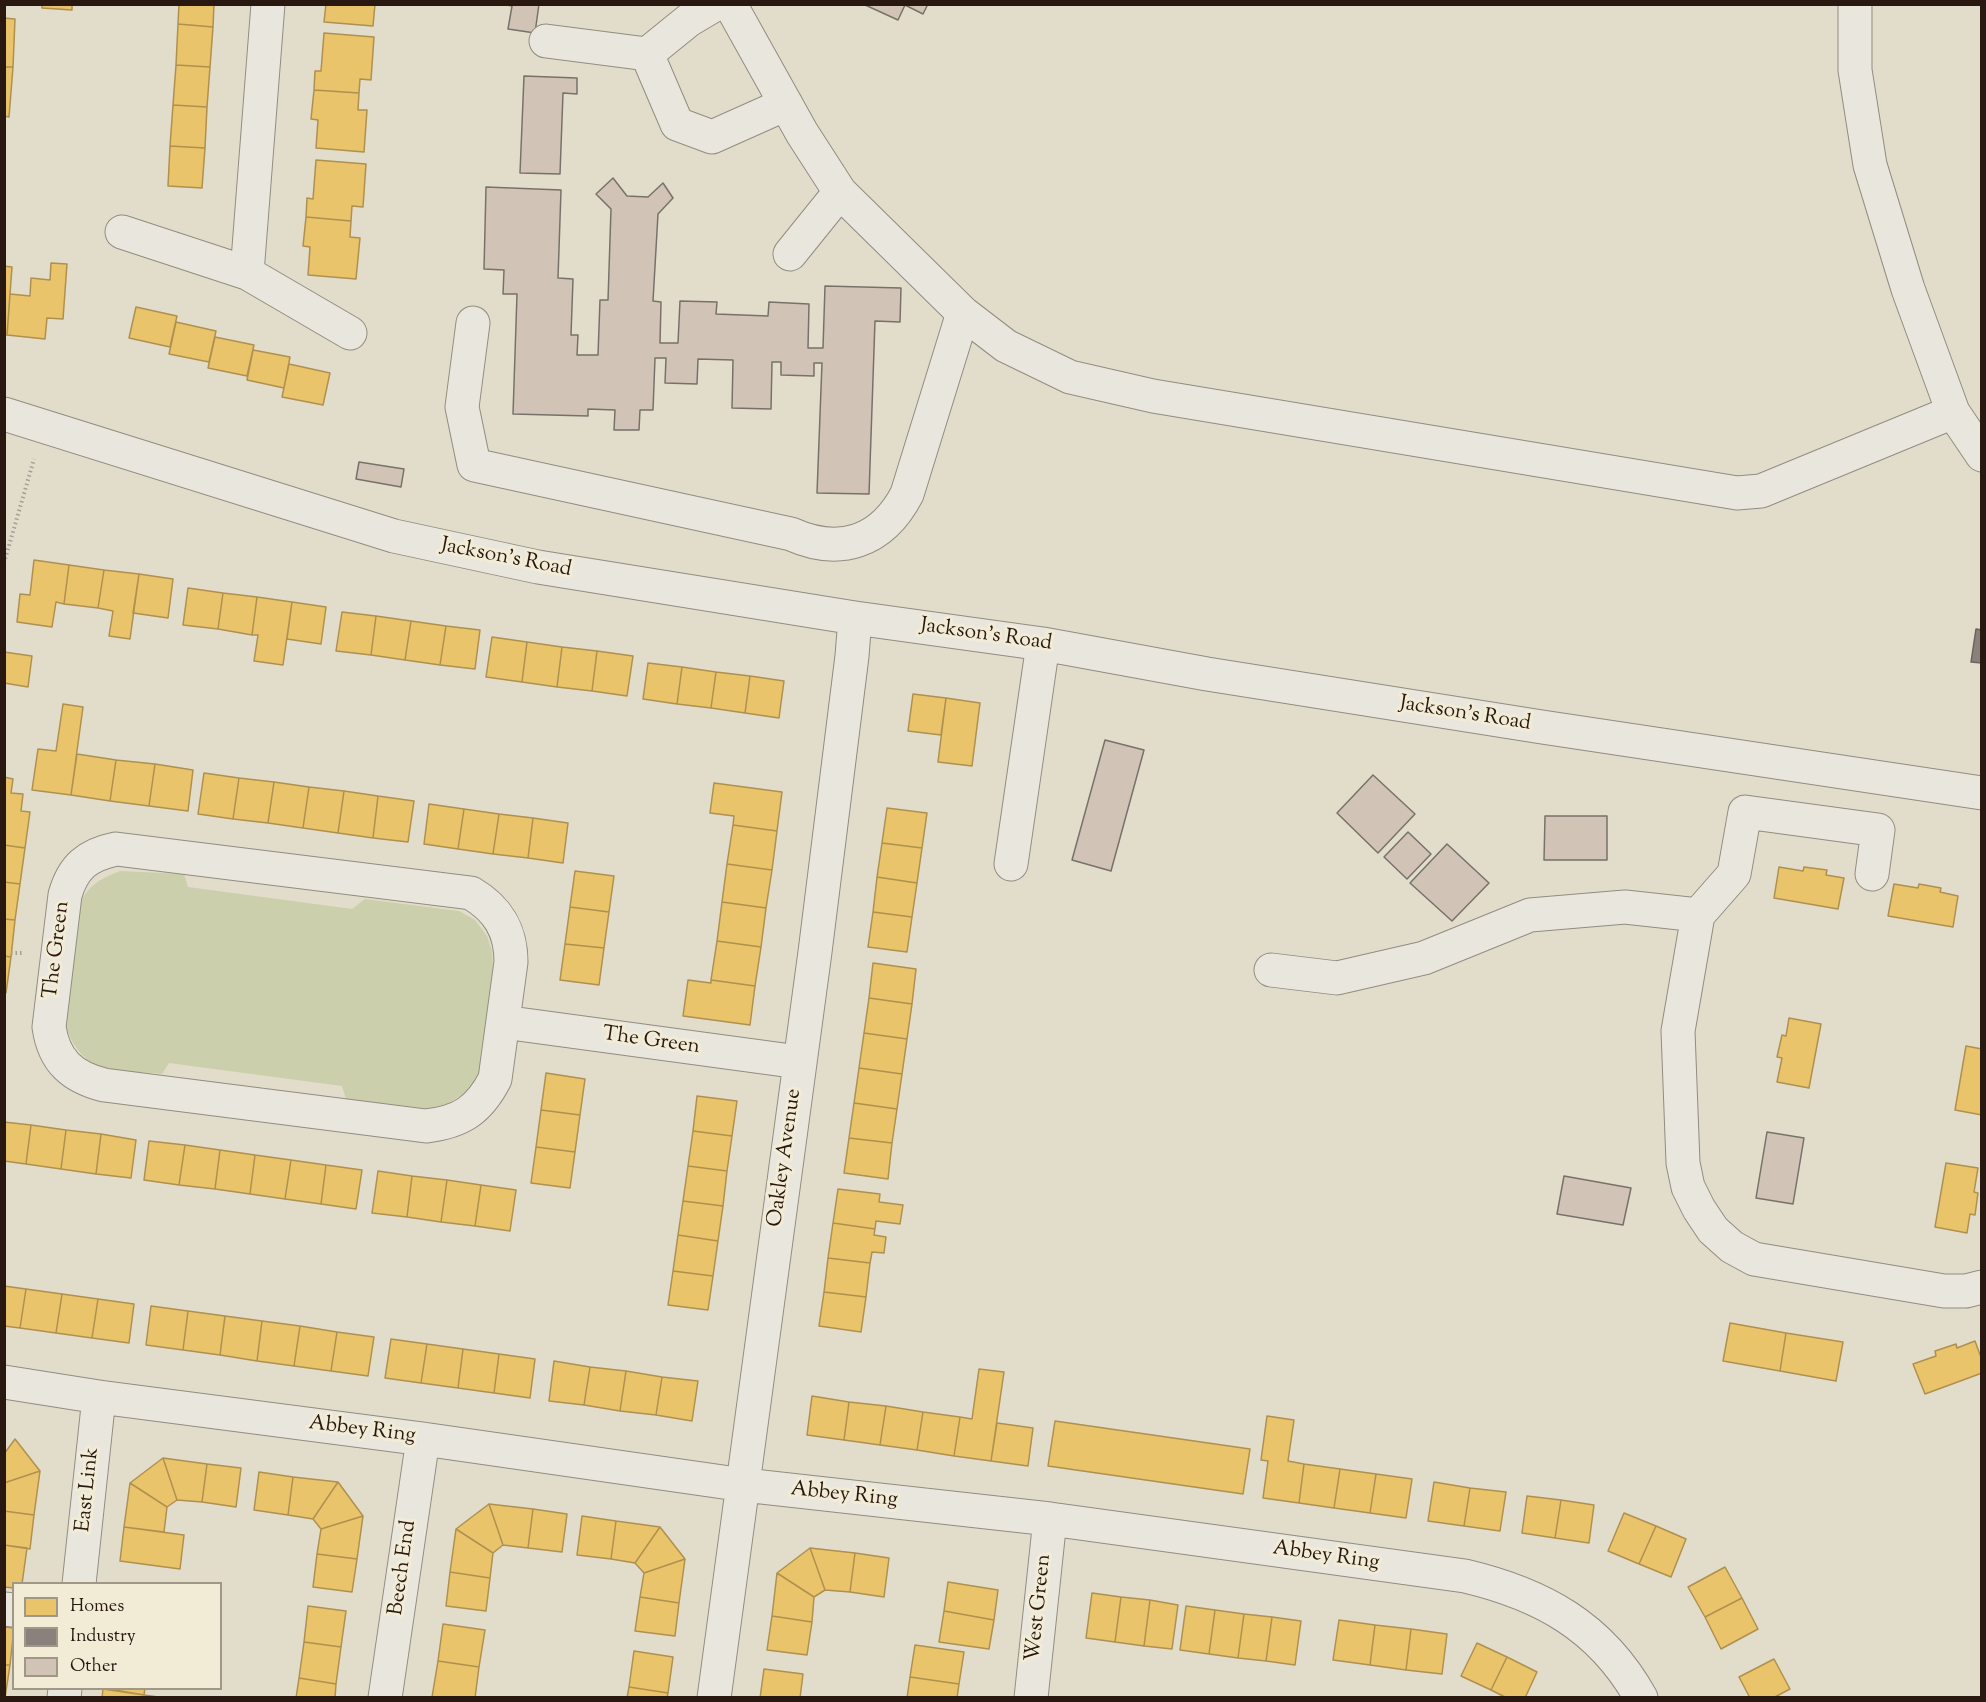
<!DOCTYPE html>
<html>
<head>
<meta charset="utf-8">
<style>
	body { margin:0 }
	#map { position:relative; width:1986px; height:1702px; overflow:hidden; background:#e2ddcb; font-family:"Sorts Mill Goudy",serif }
	canvas { display:block }
	.frame { position:absolute; inset:0; border:6px solid #281810; pointer-events:none }
	.legend { position:absolute; left:12px; top:1582px; width:210px; height:108px; box-sizing:border-box; background:#f2ecd7; border:2px solid #a19787; margin:0; padding:8px 10px; list-style:none; font-size:18px; color:#281810 }
	.legend li { display:flex; align-items:center; gap:12px; height:30px }
	.legend b { width:30px; border:2px solid #a19787 }
</style>
</head>
<body>
<div id="map">
<canvas width="1986" height="1702"></canvas>
<div class="frame"></div>
<ul class="legend">
<li><b style="height:16px;background:#e9c46a"></b>Homes</li>
<li><b style="height:16px;background:#8a817c"></b>Industry</li>
<li><b style="height:16px;background:#d2c3b7"></b>Other</li>
</ul>
</div>
<script>
const context = document.querySelector('canvas').getContext('2d');
context.lineJoin = 'round';
function paint(path, color) {
  context.fillStyle = color;
  context.fill(path, 'evenodd');
}
function trace(path, color, width, dash) {
  context.strokeStyle = color;
  context.lineWidth = width;
  context.lineCap = dash ? 'butt' : 'round';
  context.setLineDash(dash || []);
  context.stroke(path);
}
function label(font, color, halo, rows, align = 'center') {
  context.font = font + ' "Sorts Mill Goudy",serif';
  context.lineWidth = 6;
  context.setLineDash([]);
  context.textBaseline = 'middle';
  context.strokeStyle = halo;
  context.fillStyle = color;
  for (const [text, x, y, turn = 0] of rows) {
    context.save();
    context.translate(x, y);
    context.rotate((+turn || 0) * Math.PI / 180);
    context.textAlign = isNaN(turn) ? turn : align;
    if (halo) context.strokeText(text, 0, 0);
    context.fillText(text, 0, 0);
    context.restore();
  }
}
const green = new Path2D(`
	M 120,871 L 184,874 L 188,887 L 352,909 L 365,899 L 459,911 L 475,920 L 487,936 L 492,951 L 493,967 L 480,1070 L 473,1083 L 463,1094 L 447,1104 L 429,1109 L 346,1099 L 342,1086 L 169,1063 L 162,1074 C 145,1072 117,1072 101,1067 C 81,1061 69,1039 64,1021 L 79,907 C 86,886 100,879 120,871 Z`);
const homes = new Path2D(`
	M 42,4 L 72,4 L 72,10 L 42,8 Z
	M 179,4 L 214,4 L 213,27 L 178,24 Z
	M 326,4 L 375,4 L 373,26 L 324,22 Z
	M 4,18 L 15,19 L 13,67 L 4,67 Z
	M 178,24 L 213,27 L 210,67 L 176,65 Z
	M 324,33 L 374,37 L 371,80 L 360,79 L 359,93 L 314,90 L 315,71 L 321,71 Z
	M 176,65 L 210,67 L 207,107 L 173,105 Z
	M 4,67 L 13,67 L 9,117 L 4,116 Z
	M 314,90 L 359,93 L 358,110 L 367,110 L 364,152 L 316,148 L 318,120 L 311,119 Z
	M 173,105 L 207,107 L 205,148 L 170,146 Z
	M 170,146 L 205,148 L 202,188 L 168,186 Z
	M 316,160 L 366,164 L 363,207 L 352,206 L 351,221 L 306,217 L 307,198 L 313,199 Z
	M 306,217 L 351,221 L 350,237 L 360,238 L 356,279 L 308,275 L 310,247 L 303,246 Z
	M 51,263 L 67,264 L 63,319 L 47,318 L 45,339 L 7,335 L 10,294 L 30,296 L 31,278 L 50,280 Z
	M 4,266 L 12,267 L 7,335 L 4,335 Z
	M 136,307 L 177,316 L 170,347 L 129,338 Z
	M 176,322 L 216,331 L 209,362 L 169,354 Z
	M 215,337 L 254,345 L 247,376 L 208,368 Z
	M 253,350 L 290,357 L 284,388 L 247,380 Z
	M 289,364 L 330,373 L 323,405 L 282,397 Z
	M 34,560 L 69,565 L 64,604 L 56,602 L 52,627 L 17,622 L 20,594 L 30,595 Z
	M 69,565 L 104,570 L 98,608 L 64,604 Z
	M 104,570 L 139,574 L 130,639 L 109,636 L 113,611 L 98,608 Z
	M 139,574 L 173,579 L 168,618 L 133,613 Z
	M 188,588 L 223,593 L 218,629 L 183,625 Z
	M 223,593 L 257,597 L 252,635 L 218,629 Z
	M 257,597 L 292,602 L 283,665 L 254,661 L 258,635 L 252,635 Z
	M 292,602 L 326,607 L 321,644 L 287,639 Z
	M 342,612 L 376,616 L 371,655 L 336,651 Z
	M 376,616 L 411,621 L 405,660 L 371,655 Z
	M 411,621 L 446,626 L 440,665 L 405,660 Z
	M 446,626 L 480,630 L 475,669 L 440,665 Z
	M 492,637 L 527,642 L 522,682 L 486,677 Z
	M 527,642 L 562,647 L 557,687 L 522,682 Z
	M 562,647 L 597,651 L 592,691 L 557,687 Z
	M 597,651 L 633,656 L 627,696 L 592,691 Z
	M 4,652 L 32,656 L 28,687 L 4,683 Z
	M 648,663 L 682,667 L 677,704 L 643,699 Z
	M 682,667 L 716,672 L 711,708 L 677,704 Z
	M 716,672 L 750,676 L 745,713 L 711,708 Z
	M 750,676 L 784,681 L 779,718 L 745,713 Z
	M 913,694 L 946,698 L 941,735 L 908,731 Z
	M 946,698 L 980,703 L 972,766 L 938,762 Z
	M 63,704 L 83,707 L 71,795 L 32,790 L 38,749 L 56,751 Z
	M 77,754 L 116,760 L 110,801 L 71,795 Z
	M 116,760 L 155,764 L 149,806 L 110,801 Z
	M 155,764 L 193,770 L 188,811 L 149,806 Z
	M 204,773 L 239,778 L 233,819 L 198,814 Z
	M 4,777 L 13,779 L 11,793 L 23,794 L 21,811 L 30,812 L 25,848 L 4,845 Z
	M 239,778 L 274,782 L 268,823 L 233,819 Z
	M 274,782 L 309,787 L 303,828 L 268,823 Z
	M 714,783 L 782,792 L 777,831 L 733,825 L 734,816 L 710,813 Z
	M 309,787 L 344,791 L 338,833 L 303,828 Z
	M 344,791 L 378,796 L 373,838 L 338,833 Z
	M 378,796 L 414,801 L 408,842 L 373,838 Z
	M 429,804 L 464,809 L 458,849 L 424,844 Z
	M 887,808 L 927,813 L 922,848 L 882,843 Z
	M 464,809 L 499,814 L 493,854 L 458,849 Z
	M 499,814 L 533,818 L 528,858 L 493,854 Z
	M 533,818 L 568,823 L 563,863 L 528,858 Z
	M 733,825 L 777,831 L 772,870 L 727,864 Z
	M 882,843 L 922,848 L 917,883 L 877,877 Z
	M 4,845 L 25,848 L 20,884 L 4,882 Z
	M 727,864 L 772,870 L 766,908 L 722,902 Z
	M 1779,867 L 1803,871 L 1804,867 L 1827,870 L 1826,875 L 1844,878 L 1838,909 L 1774,898 Z
	M 575,871 L 614,876 L 609,912 L 570,907 Z
	M 877,877 L 917,883 L 912,917 L 873,912 Z
	M 4,882 L 20,884 L 15,920 L 4,919 Z
	M 1894,884 L 1918,888 L 1919,884 L 1941,888 L 1940,892 L 1958,896 L 1953,927 L 1888,916 Z
	M 722,902 L 766,908 L 761,947 L 717,941 Z
	M 570,907 L 609,912 L 604,948 L 565,944 Z
	M 873,912 L 912,917 L 907,952 L 868,947 Z
	M 4,919 L 15,920 L 11,957 L 4,956 Z
	M 717,941 L 761,947 L 755,986 L 711,980 Z
	M 565,944 L 604,948 L 599,985 L 560,980 Z
	M 4,956 L 11,957 L 6,993 L 4,993 Z
	M 873,963 L 916,969 L 912,1004 L 869,998 Z
	M 688,980 L 711,983 L 711,980 L 755,986 L 750,1025 L 683,1016 Z
	M 869,998 L 912,1004 L 907,1039 L 864,1033 Z
	M 1789,1018 L 1821,1024 L 1809,1088 L 1777,1082 L 1782,1058 L 1777,1057 L 1782,1035 L 1786,1036 Z
	M 864,1033 L 907,1039 L 902,1074 L 859,1068 Z
	M 1966,1046 L 1982,1049 L 1982,1115 L 1955,1110 Z
	M 859,1068 L 902,1074 L 897,1109 L 854,1103 Z
	M 546,1073 L 585,1079 L 580,1115 L 541,1110 Z
	M 697,1096 L 737,1101 L 732,1136 L 693,1131 Z
	M 854,1103 L 897,1109 L 892,1143 L 849,1138 Z
	M 541,1110 L 580,1115 L 575,1152 L 536,1147 Z
	M 4,1122 L 31,1125 L 26,1164 L 4,1161 Z
	M 31,1125 L 66,1130 L 61,1169 L 26,1164 Z
	M 66,1130 L 101,1134 L 96,1174 L 61,1169 Z
	M 693,1131 L 732,1136 L 727,1171 L 688,1166 Z
	M 101,1134 L 136,1140 L 131,1178 L 96,1174 Z
	M 849,1138 L 892,1143 L 888,1179 L 844,1173 Z
	M 149,1141 L 185,1145 L 179,1185 L 144,1180 Z
	M 185,1145 L 220,1150 L 215,1189 L 179,1185 Z
	M 536,1147 L 575,1152 L 570,1188 L 531,1183 Z
	M 220,1150 L 255,1155 L 250,1194 L 215,1189 Z
	M 255,1155 L 291,1160 L 285,1199 L 250,1194 Z
	M 291,1160 L 326,1165 L 321,1204 L 285,1199 Z
	M 1946,1163 L 1978,1168 L 1974,1192 L 1978,1193 L 1975,1215 L 1970,1214 L 1967,1233 L 1935,1227 Z
	M 326,1165 L 362,1170 L 356,1209 L 321,1204 Z
	M 688,1166 L 727,1171 L 723,1206 L 683,1201 Z
	M 378,1171 L 412,1176 L 407,1217 L 372,1213 Z
	M 412,1176 L 447,1180 L 441,1222 L 407,1217 Z
	M 447,1180 L 481,1185 L 475,1226 L 441,1222 Z
	M 481,1185 L 516,1190 L 510,1231 L 475,1226 Z
	M 838,1189 L 880,1194 L 879,1202 L 903,1205 L 900,1224 L 876,1221 L 875,1229 L 833,1223 Z
	M 683,1201 L 723,1206 L 718,1241 L 678,1235 Z
	M 833,1223 L 875,1229 L 874,1235 L 886,1237 L 884,1253 L 872,1252 L 870,1263 L 828,1258 Z
	M 678,1235 L 718,1241 L 713,1276 L 673,1271 Z
	M 828,1258 L 870,1263 L 866,1297 L 824,1292 Z
	M 673,1271 L 713,1276 L 708,1310 L 668,1305 Z
	M 4,1286 L 26,1289 L 20,1328 L 4,1326 Z
	M 26,1289 L 62,1294 L 56,1333 L 20,1328 Z
	M 824,1292 L 866,1297 L 861,1332 L 819,1326 Z
	M 62,1294 L 98,1299 L 92,1338 L 56,1333 Z
	M 98,1299 L 134,1304 L 129,1343 L 92,1338 Z
	M 151,1306 L 188,1311 L 183,1350 L 146,1345 Z
	M 188,1311 L 225,1316 L 220,1355 L 183,1350 Z
	M 225,1316 L 262,1321 L 257,1361 L 220,1355 Z
	M 262,1321 L 300,1326 L 294,1366 L 257,1361 Z
	M 1730,1323 L 1786,1333 L 1780,1371 L 1723,1361 Z
	M 300,1326 L 337,1332 L 331,1371 L 294,1366 Z
	M 337,1332 L 374,1337 L 368,1376 L 331,1371 Z
	M 1786,1333 L 1843,1342 L 1836,1381 L 1780,1371 Z
	M 391,1339 L 427,1344 L 421,1383 L 385,1378 Z
	M 1975,1341 L 1982,1360 L 1982,1373 L 1925,1394 L 1913,1364 L 1936,1356 L 1935,1351 L 1956,1344 L 1957,1348 Z
	M 427,1344 L 463,1349 L 458,1388 L 421,1383 Z
	M 463,1349 L 499,1354 L 494,1393 L 458,1388 Z
	M 499,1354 L 535,1359 L 530,1398 L 494,1393 Z
	M 554,1361 L 590,1367 L 584,1405 L 549,1401 Z
	M 590,1367 L 626,1371 L 620,1411 L 584,1405 Z
	M 979,1369 L 1004,1372 L 991,1461 L 954,1456 L 960,1417 L 972,1419 Z
	M 626,1371 L 662,1377 L 656,1415 L 620,1411 Z
	M 662,1377 L 698,1381 L 692,1421 L 656,1415 Z
	M 812,1396 L 849,1402 L 844,1440 L 807,1435 Z
	M 849,1402 L 886,1406 L 880,1445 L 844,1440 Z
	M 886,1406 L 923,1412 L 917,1450 L 880,1445 Z
	M 923,1412 L 960,1417 L 954,1456 L 917,1450 Z
	M 1267,1416 L 1294,1420 L 1288,1461 L 1304,1464 L 1299,1503 L 1263,1498 L 1268,1461 L 1261,1460 Z
	M 1055,1421 L 1250,1449 L 1243,1494 L 1048,1466 Z
	M 997,1423 L 1033,1428 L 1028,1466 L 991,1461 Z
	M 15,1439 L 40,1471 L 4,1483 L 4,1454 Z
	M 163,1458 L 207,1464 L 202,1502 L 177,1500 Z
	M 163,1458 L 177,1500 L 167,1507 L 130,1483 Z
	M 207,1464 L 241,1468 L 236,1507 L 202,1502 Z
	M 1304,1464 L 1340,1469 L 1334,1508 L 1299,1503 Z
	M 1340,1469 L 1376,1474 L 1370,1513 L 1334,1508 Z
	M 40,1471 L 34,1515 L 4,1511 L 4,1483 Z
	M 259,1472 L 293,1477 L 288,1515 L 254,1510 Z
	M 1376,1474 L 1412,1479 L 1406,1518 L 1370,1513 Z
	M 293,1477 L 338,1482 L 313,1519 L 288,1515 Z
	M 338,1482 L 363,1516 L 321,1529 L 313,1519 Z
	M 1434,1482 L 1470,1488 L 1464,1526 L 1428,1521 Z
	M 130,1483 L 167,1507 L 164,1532 L 124,1527 Z
	M 1470,1488 L 1506,1492 L 1500,1531 L 1464,1526 Z
	M 1527,1496 L 1561,1500 L 1555,1538 L 1522,1533 Z
	M 1561,1500 L 1594,1505 L 1589,1543 L 1555,1538 Z
	M 489,1504 L 533,1509 L 528,1548 L 503,1545 Z
	M 489,1504 L 503,1545 L 493,1553 L 456,1529 Z
	M 533,1509 L 567,1514 L 562,1552 L 528,1548 Z
	M 4,1511 L 34,1515 L 30,1549 L 4,1545 Z
	M 1624,1513 L 1656,1526 L 1639,1564 L 1608,1551 Z
	M 363,1516 L 357,1559 L 317,1554 L 321,1529 Z
	M 582,1516 L 616,1521 L 611,1559 L 577,1555 Z
	M 616,1521 L 660,1527 L 635,1563 L 611,1559 Z
	M 1656,1526 L 1686,1539 L 1671,1577 L 1639,1564 Z
	M 124,1527 L 184,1535 L 180,1569 L 120,1561 Z
	M 660,1527 L 685,1559 L 644,1573 L 635,1563 Z
	M 456,1529 L 493,1553 L 490,1578 L 450,1572 Z
	M 4,1545 L 27,1548 L 22,1584 L 14,1584 L 14,1588 L 4,1587 Z
	M 810,1548 L 855,1553 L 850,1592 L 825,1590 Z
	M 810,1548 L 825,1590 L 814,1597 L 777,1573 Z
	M 855,1553 L 889,1558 L 884,1597 L 850,1592 Z
	M 317,1554 L 357,1559 L 352,1592 L 313,1587 Z
	M 685,1559 L 679,1603 L 640,1597 L 644,1573 Z
	M 1725,1567 L 1742,1598 L 1705,1617 L 1688,1587 Z
	M 450,1572 L 490,1578 L 486,1611 L 446,1606 Z
	M 777,1573 L 814,1597 L 812,1622 L 772,1616 Z
	M 948,1582 L 998,1590 L 994,1620 L 944,1611 Z
	M 1092,1593 L 1121,1597 L 1115,1642 L 1086,1638 Z
	M 640,1597 L 679,1603 L 675,1636 L 635,1631 Z
	M 1121,1597 L 1150,1600 L 1144,1646 L 1115,1642 Z
	M 1742,1598 L 1758,1629 L 1721,1649 L 1705,1617 Z
	M 1150,1600 L 1178,1605 L 1172,1649 L 1144,1646 Z
	M 308,1606 L 346,1611 L 341,1647 L 304,1642 Z
	M 1186,1606 L 1215,1610 L 1209,1654 L 1180,1650 Z
	M 1215,1610 L 1244,1614 L 1238,1658 L 1209,1654 Z
	M 944,1611 L 994,1620 L 989,1649 L 939,1642 Z
	M 1244,1614 L 1272,1617 L 1266,1661 L 1238,1658 Z
	M 772,1616 L 812,1622 L 807,1655 L 767,1650 Z
	M 1272,1617 L 1301,1621 L 1295,1665 L 1266,1661 Z
	M 1339,1620 L 1375,1625 L 1370,1665 L 1333,1660 Z
	M 443,1624 L 485,1630 L 479,1667 L 438,1661 Z
	M 1375,1625 L 1411,1629 L 1406,1670 L 1370,1665 Z
	M 4,1627 L 14,1628 L 10,1665 L 4,1665 Z
	M 1411,1629 L 1447,1634 L 1442,1674 L 1406,1670 Z
	M 304,1642 L 341,1647 L 336,1684 L 299,1678 Z
	M 1477,1643 L 1507,1657 L 1491,1690 L 1461,1676 Z
	M 915,1645 L 964,1652 L 959,1684 L 910,1677 Z
	M 634,1651 L 673,1657 L 668,1693 L 629,1687 Z
	M 1507,1657 L 1537,1672 L 1525,1698 L 1507,1698 L 1491,1690 Z
	M 1774,1659 L 1790,1689 L 1773,1698 L 1750,1698 L 1739,1677 Z
	M 438,1661 L 479,1667 L 475,1698 L 432,1697 Z
	M 4,1665 L 10,1665 L 5,1698 L 4,1698 Z
	M 764,1669 L 803,1674 L 800,1698 L 760,1698 Z
	M 910,1677 L 959,1684 L 957,1698 L 907,1698 Z
	M 299,1678 L 336,1684 L 335,1698 L 296,1698 Z
	M 629,1687 L 668,1693 L 667,1698 L 627,1698 Z
	M 103,1688 L 145,1688 L 144,1695 Z
	M 103,1689 L 158,1697 L 158,1698 L 102,1698 Z`);
const industry = new Path2D(`
	M 1976,629 L 1982,630 L 1982,663 L 1971,662 Z`);
const building = new Path2D(`
	M 502,4 L 539,4 L 535,33 L 508,29 L 512,6 Z
	M 863,4 L 928,4 L 923,14 L 905,5 L 898,20 Z
	M 524,76 L 577,78 L 577,94 L 563,93 L 560,174 L 520,173 Z
	M 613,178 L 627,196 L 648,197 L 663,183 L 673,198 L 658,214 L 653,301 L 661,302 L 660,343 L 678,343 L 680,301 L 717,302 L 716,314 L 768,316 L 769,302 L 809,304 L 808,348 L 823,348 L 825,286 L 901,288 L 900,322 L 875,321 L 869,494 L 817,493 L 822,363 L 814,363 L 814,376 L 781,375 L 781,362 L 772,362 L 771,409 L 732,408 L 733,360 L 698,359 L 697,384 L 665,383 L 666,358 L 655,358 L 653,410 L 640,410 L 639,430 L 614,430 L 615,410 L 588,409 L 588,416 L 513,414 L 517,294 L 503,294 L 504,270 L 484,269 L 486,187 L 561,190 L 558,278 L 573,279 L 571,335 L 578,335 L 577,355 L 598,355 L 600,300 L 608,300 L 611,209 L 596,194 Z
	M 359,462 L 404,469 L 401,487 L 356,479 Z
	M 1105,740 L 1144,750 L 1111,871 L 1072,860 Z
	M 1373,775 L 1415,814 L 1378,853 L 1337,813 Z
	M 1545,816 L 1607,816 L 1607,860 L 1544,860 Z
	M 1408,832 L 1431,854 L 1407,879 L 1384,857 Z
	M 1447,844 L 1489,883 L 1452,921 L 1410,883 Z
	M 1767,1132 L 1804,1138 L 1793,1204 L 1756,1198 Z
	M 1564,1176 L 1631,1188 L 1623,1225 L 1557,1214 Z`);
const path = new Path2D(`
	M 4,563 L 34,459
	M 11,953 L 22,953`);
const minor = new Path2D(`
	M 716,4 L 689,20 L 647,54 L 677,124 L 712,137 L 786,104
	M 730,4 L 802,133 L 840,192 L 963,313 L 1006,346 L 1070,377 L 1153,396 L 1737,493 L 1761,491 L 1953,412
	M 1855,4 L 1855,70 L 1870,165 L 1908,289 L 1953,412 L 1982,455
	M 546,41 L 647,54
	M 122,232 L 247,273 L 350,333
	M 790,254 L 840,192
	M 247,273 L 268,4
	M 473,323 L 462,407 L 474,465 L 791,534 C 840,556 882,542 907,494 L 963,313
	M 4,414 L 394,536 L 538,567 L 855,618 L 1043,644 L 1207,674 L 1542,727 L 1982,793
	M 116,849 L 471,893 C 498,909 511,930 511,962 L 495,1079 C 479,1110 461,1122 426,1126 L 104,1085 C 72,1077 54,1061 49,1027 L 65,895 C 73,867 87,855 116,849 Z
	M 1011,864 L 1043,644
	M 1698,915 L 1734,874 L 1745,812 L 1878,830 L 1872,874
	M 1271,970 L 1337,978 L 1424,958 L 1530,915 L 1625,907 L 1698,915 L 1678,1031 L 1683,1163 L 1688,1187 L 1699,1209 L 1713,1230 L 1732,1247 L 1754,1259 L 1944,1291 L 1966,1291 L 1982,1287
	M 503,1022 L 799,1062
	M 4,1382 L 99,1397 L 423,1439 L 744,1485 L 1050,1519 L 1465,1576 C 1541,1594 1601,1626 1641,1698
	M 79,1584 L 99,1397
	M 4,1609 L 14,1610
	M 64,1698 L 65,1688
	M 385,1698 L 423,1439
	M 714,1698 L 815,952 L 852,656 L 855,618
	M 1031,1698 L 1050,1519`);
const streetNames = [
	["Jackson's Road",506,559,11],
	["Jackson's Road",986,636,8],
	["Jackson's Road",1465,715,9],
	["The Green",58,950,-83],
	["The Green",651,1042,8],
	["Oakley Avenue",786,1158,-82],
	["Abbey Ring",362,1431,7],
	["East Link",89,1490,-84],
	["Abbey Ring",844,1496,6],
	["Abbey Ring",1326,1557,8],
	["Beech End",404,1568,-82],
	["West Green",1040,1608,-84]
];
paint(green, '#cbcfac');
paint(homes, '#e9c46a');
trace(homes, '#af904f', 1.5);
paint(industry, '#8a817c');
trace(industry, '#6d625c', 1.5);
paint(building, '#d2c3b7');
trace(building, '#777269', 1.5);
trace(minor, '#928c81', 35);
trace(path, '#a4a098', 4, [1.5, 3]);
trace(minor, '#e8e6dd', 33);
label('21px', '#281810', '#f2ecd7', streetNames);
</script>
</body>
</html>
